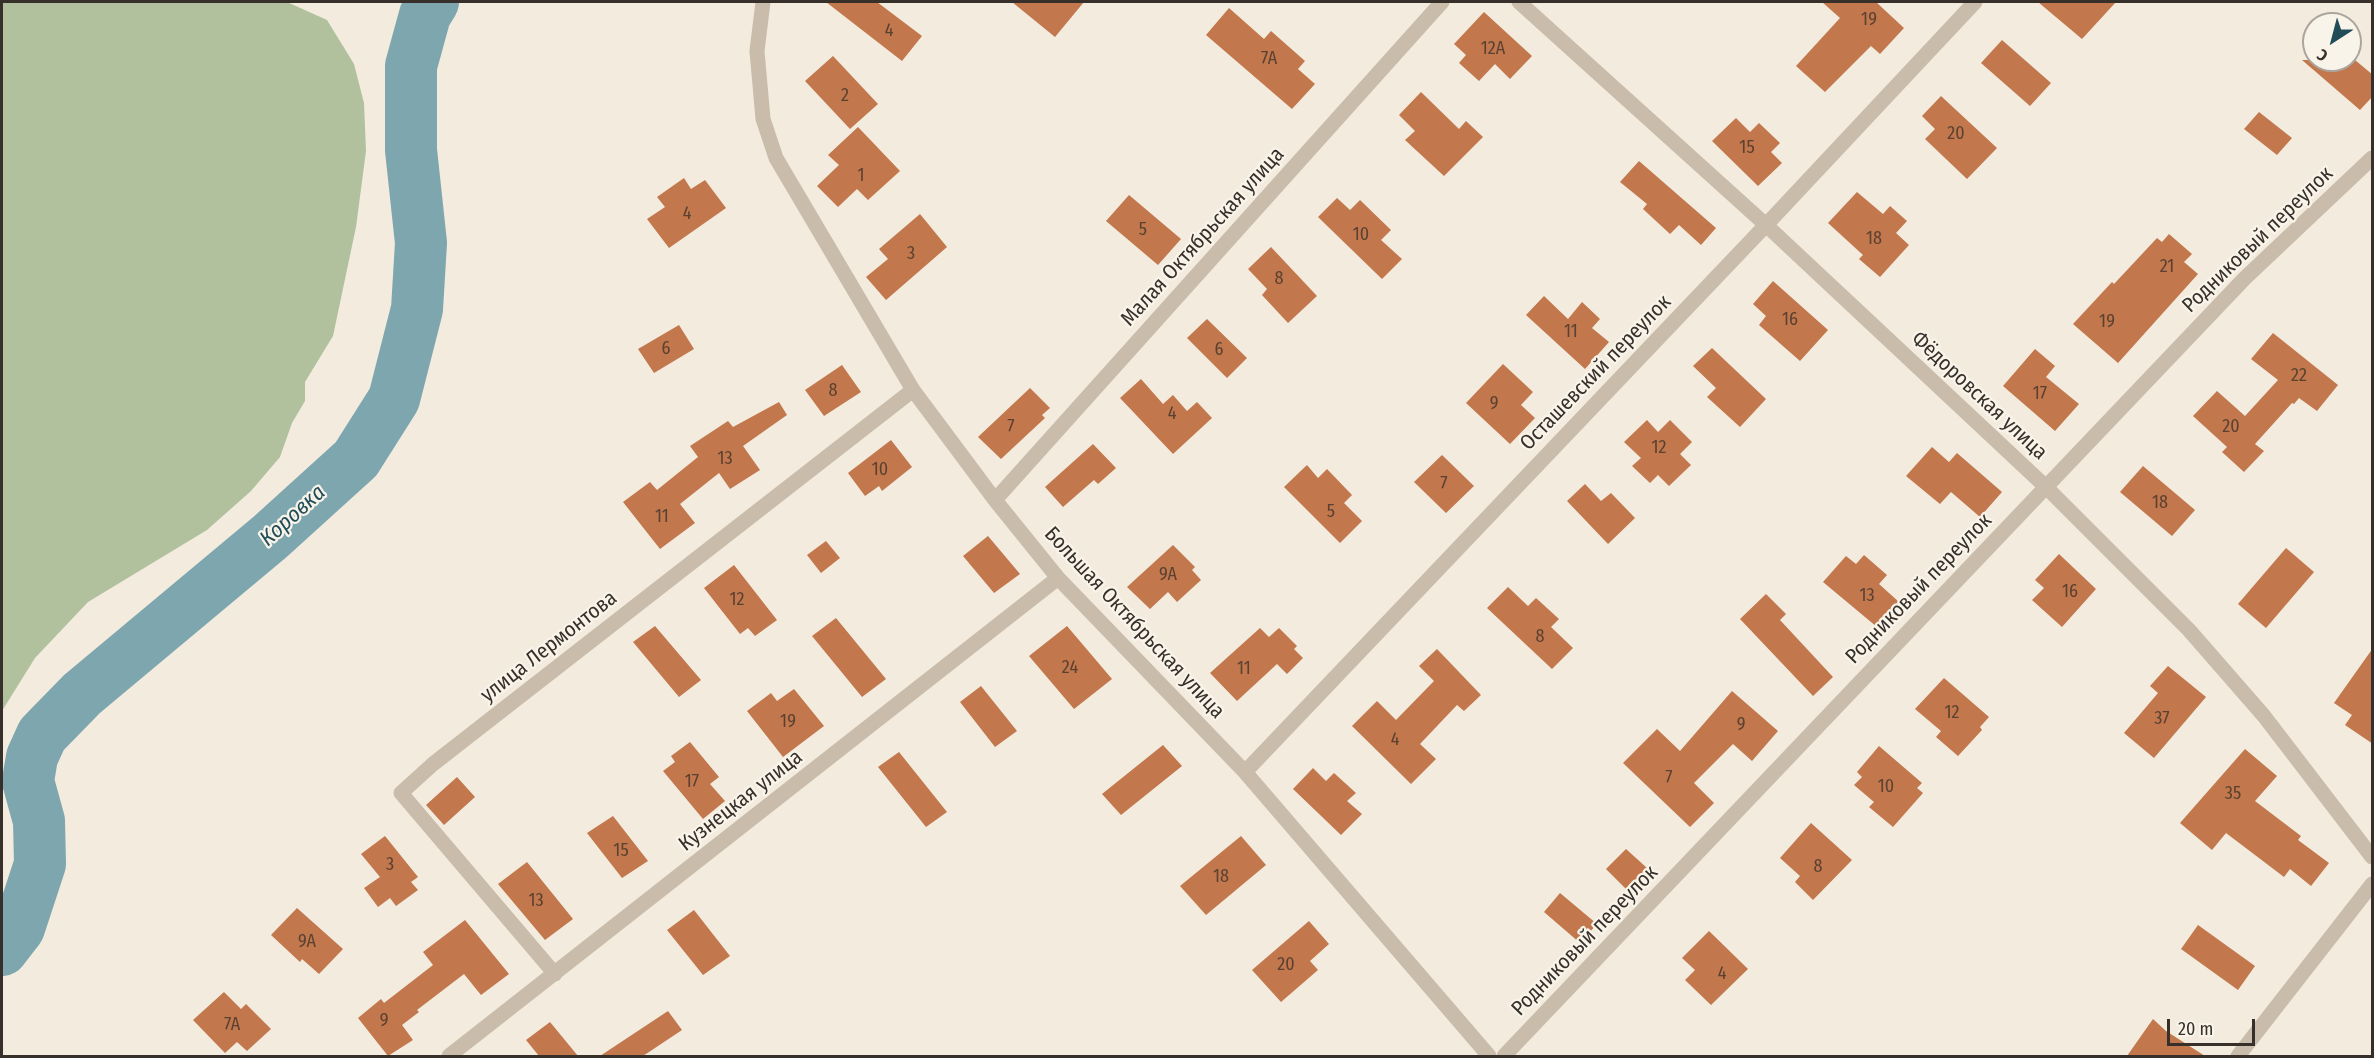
<!DOCTYPE html>
<html>
<head>
<meta charset="utf-8">
<style>
	body { margin:0 }
	#map { position:relative; width:2374px; height:1058px; overflow:hidden; background:#f2ebde; font-family:"Fira Sans Condensed",sans-serif }
	canvas { display:block }
	.frame { position:absolute; inset:0; border:3px solid #372f29; pointer-events:none }
	.north { position:absolute; left:2302px; top:12px; width:60px; height:60px; box-sizing:border-box; background:#f9f4ea; border:2px solid #aba59d; border-radius:50%; rotate:216deg; font-size:16px; font-weight:700; line-height:24px; text-align:center; color:#372f29 }
	.north::after { content:''; display:block; margin:auto; width:21px; height:27px; background:#204d58; clip-path:polygon(50% 0,100% 100%,50% 72%,0 100%) }
	.scale { position:absolute; left:2167px; top:1019px; width:88px; height:27px; box-sizing:border-box; border:3px solid #372f29; border-top:0; padding-left:8px; font-size:18px; line-height:21px; white-space:nowrap; color:#372f29; -webkit-text-stroke:4px #f9f4ea; paint-order:stroke }
</style>
</head>
<body>
<div id="map">
<canvas width="2374" height="1058"></canvas>
<div class="frame"></div>
<div class="north">С</div>
<div class="scale">20 m</div>
</div>
<script>
const context = document.querySelector('canvas').getContext('2d');
context.lineJoin = 'round';
function paint(path, color) {
  context.fillStyle = color;
  context.fill(path, 'evenodd');
}
function trace(path, color, width, dash) {
  context.strokeStyle = color;
  context.lineWidth = width;
  context.lineCap = dash ? 'butt' : 'round';
  context.setLineDash(dash || []);
  context.stroke(path);
}
function label(font, color, halo, rows, align = 'center') {
  context.font = font + ' "Fira Sans Condensed",sans-serif';
  context.lineWidth = 4.5;
  context.setLineDash([]);
  context.textBaseline = 'middle';
  context.strokeStyle = halo;
  context.fillStyle = color;
  for (const [text, x, y, turn = 0] of rows) {
    context.save();
    context.translate(x, y);
    context.rotate((+turn || 0) * Math.PI / 180);
    context.textAlign = isNaN(turn) ? turn : align;
    if (halo) context.strokeText(text, 0, 0);
    context.fillText(text, 0, 0);
    context.restore();
  }
}
const green = new Path2D(`
	M 2,2 L 287,2 L 327,20 L 354,64 L 364,103 L 366,151 L 356,227 L 333,336 L 305,382 L 305,401 L 292,423 L 280,457 L 251,491 L 207,530 L 88,602 L 35,658 L 2,711 Z`);
const river = new Path2D(`
	M 2,950 L 19,928 L 40,864 L 39,821 L 28,781 L 32,757 L 42,735 L 82,694 L 270,537 L 356,459 L 394,399 L 417,309 L 421,243 L 411,150 L 411,66 L 425,15 L 433,2`);
const building = new Path2D(`
	M 826,2 L 877,2 L 922,36 L 902,61 Z
	M 1012,2 L 1084,2 L 1055,37 Z
	M 1822,2 L 1876,2 L 1904,28 L 1880,54 L 1871,46 L 1825,92 L 1796,66 L 1840,18 Z
	M 2038,2 L 2116,2 L 2082,39 Z
	M 1229,8 L 1264,39 L 1271,31 L 1305,61 L 1298,69 L 1315,84 L 1292,109 L 1206,35 Z
	M 1484,12 L 1532,56 L 1510,79 L 1495,64 L 1479,81 L 1459,63 L 1466,55 L 1454,44 Z
	M 2002,40 L 2051,83 L 2030,106 L 1981,63 Z
	M 833,56 L 878,104 L 850,129 L 805,81 Z
	M 2302,60 L 2355,60 L 2373,75 L 2373,96 L 2360,110 Z
	M 1421,92 L 1459,129 L 1466,121 L 1483,137 L 1444,176 L 1405,140 L 1415,131 L 1399,115 Z
	M 1941,96 L 1997,148 L 1967,179 L 1925,139 L 1935,129 L 1922,116 Z
	M 2259,112 L 2292,138 L 2277,155 L 2244,129 Z
	M 1736,118 L 1750,132 L 1759,123 L 1780,143 L 1771,152 L 1782,163 L 1758,186 L 1712,141 Z
	M 858,127 L 900,171 L 868,200 L 857,189 L 838,207 L 817,186 L 839,165 L 828,155 Z
	M 1639,161 L 1716,228 L 1701,245 L 1679,225 L 1670,234 L 1643,209 L 1647,204 L 1620,182 Z
	M 684,178 L 691,189 L 705,180 L 726,208 L 669,248 L 647,219 L 665,207 L 657,197 Z
	M 1857,192 L 1883,214 L 1890,206 L 1907,221 L 1896,233 L 1909,245 L 1880,277 L 1859,259 L 1863,255 L 1828,223 Z
	M 1129,195 L 1181,239 L 1158,265 L 1106,221 Z
	M 1337,198 L 1350,210 L 1360,200 L 1391,230 L 1381,240 L 1402,259 L 1382,279 L 1318,217 Z
	M 920,214 L 947,247 L 886,300 L 866,277 L 888,259 L 879,249 Z
	M 2169,234 L 2192,254 L 2184,262 L 2198,274 L 2118,363 L 2073,324 L 2112,282 L 2114,284 L 2157,238 L 2162,242 Z
	M 1271,247 L 1317,296 L 1288,323 L 1262,295 L 1267,289 L 1248,269 Z
	M 1773,281 L 1828,330 L 1800,361 L 1759,325 L 1766,316 L 1753,304 Z
	M 1544,296 L 1568,319 L 1582,302 L 1600,319 L 1592,328 L 1609,342 L 1585,369 L 1526,315 Z
	M 1207,319 L 1247,358 L 1227,378 L 1187,338 Z
	M 679,325 L 694,349 L 654,373 L 638,349 Z
	M 2273,333 L 2338,385 L 2317,411 L 2299,398 L 2294,404 L 2292,403 L 2255,444 L 2264,451 L 2244,472 L 2222,452 L 2227,447 L 2193,416 L 2217,391 L 2245,416 L 2278,380 L 2251,359 Z
	M 1712,348 L 1766,399 L 1740,427 L 1707,397 L 1716,388 L 1693,366 Z
	M 2035,349 L 2055,366 L 2046,377 L 2079,404 L 2055,431 L 2003,386 Z
	M 1503,364 L 1533,392 L 1521,405 L 1535,418 L 1510,444 L 1466,403 Z
	M 842,365 L 861,392 L 824,416 L 805,390 Z
	M 1141,379 L 1163,404 L 1173,395 L 1187,411 L 1197,402 L 1212,418 L 1173,454 L 1120,398 Z
	M 1030,388 L 1050,408 L 1042,415 L 1045,418 L 1001,459 L 978,437 Z
	M 779,402 L 787,415 L 743,446 L 760,470 L 730,489 L 719,473 L 680,504 L 695,523 L 660,549 L 623,502 L 650,482 L 657,490 L 698,457 L 690,446 L 728,421 L 733,427 Z
	M 1647,420 L 1658,432 L 1670,420 L 1692,442 L 1680,454 L 1691,465 L 1669,486 L 1658,475 L 1650,483 L 1632,466 L 1641,458 L 1624,442 Z
	M 891,440 L 912,467 L 882,491 L 879,486 L 865,496 L 848,473 Z
	M 1093,444 L 1116,468 L 1098,484 L 1094,480 L 1063,507 L 1045,487 Z
	M 1932,447 L 1949,462 L 1957,453 L 2002,492 L 1980,517 L 1951,492 L 1940,504 L 1906,476 Z
	M 1442,455 L 1474,486 L 1446,513 L 1414,482 Z
	M 1307,465 L 1318,478 L 1327,469 L 1352,495 L 1344,503 L 1362,521 L 1340,543 L 1284,487 Z
	M 2143,466 L 2195,510 L 2172,536 L 2120,492 Z
	M 1585,484 L 1601,501 L 1611,493 L 1635,518 L 1608,544 L 1567,501 Z
	M 988,536 L 1020,574 L 994,593 L 963,556 Z
	M 826,541 L 840,558 L 821,573 L 807,555 Z
	M 1173,545 L 1195,567 L 1192,570 L 1201,580 L 1177,602 L 1168,592 L 1150,609 L 1127,587 Z
	M 2286,548 L 2314,572 L 2266,628 L 2238,604 Z
	M 2059,554 L 2096,589 L 2062,627 L 2032,600 L 2044,588 L 2035,580 Z
	M 1864,555 L 1887,575 L 1879,584 L 1899,602 L 1877,627 L 1823,582 L 1846,556 L 1856,564 Z
	M 734,565 L 777,620 L 755,636 L 748,628 L 740,634 L 704,588 Z
	M 1508,587 L 1528,606 L 1536,598 L 1559,619 L 1551,627 L 1573,648 L 1552,669 L 1487,608 Z
	M 1766,594 L 1786,614 L 1780,620 L 1833,677 L 1813,696 L 1740,619 Z
	M 836,618 L 886,679 L 862,697 L 812,636 Z
	M 655,626 L 701,680 L 679,697 L 633,642 Z
	M 1067,626 L 1112,679 L 1074,709 L 1029,656 Z
	M 1260,628 L 1269,637 L 1279,628 L 1297,646 L 1294,649 L 1303,658 L 1287,674 L 1277,664 L 1237,701 L 1210,673 Z
	M 2373,648 L 2373,744 L 2345,725 L 2352,715 L 2334,703 Z
	M 1437,649 L 1481,695 L 1464,711 L 1457,705 L 1420,744 L 1436,759 L 1411,784 L 1352,726 L 1377,701 L 1396,720 L 1434,681 L 1419,666 Z
	M 2168,666 L 2206,697 L 2154,758 L 2124,733 L 2158,693 L 2150,686 Z
	M 1944,678 L 1989,717 L 1980,727 L 1982,730 L 1958,756 L 1936,737 L 1941,731 L 1915,709 Z
	M 981,686 L 1017,731 L 995,747 L 960,702 Z
	M 794,689 L 824,726 L 783,757 L 747,711 L 771,693 L 777,701 Z
	M 1732,691 L 1778,731 L 1752,761 L 1733,744 L 1694,783 L 1714,803 L 1690,827 L 1623,763 L 1657,729 L 1680,751 Z
	M 690,742 L 719,777 L 710,784 L 725,801 L 703,819 L 663,771 L 675,762 L 671,756 Z
	M 1163,745 L 1182,766 L 1121,815 L 1102,794 Z
	M 1879,746 L 1922,783 L 1917,788 L 1923,793 L 1893,827 L 1869,807 L 1874,802 L 1854,785 L 1862,777 L 1857,772 Z
	M 2245,749 L 2277,776 L 2255,801 L 2301,836 L 2298,840 L 2329,863 L 2311,886 L 2290,869 L 2284,877 L 2226,833 L 2212,850 L 2180,823 Z
	M 899,752 L 947,812 L 926,827 L 878,767 Z
	M 1313,768 L 1326,781 L 1334,773 L 1356,793 L 1347,801 L 1362,814 L 1341,835 L 1293,789 Z
	M 457,777 L 475,797 L 444,825 L 426,805 Z
	M 613,816 L 648,861 L 622,878 L 587,833 Z
	M 1811,823 L 1852,860 L 1813,900 L 1795,882 L 1800,876 L 1780,858 Z
	M 385,836 L 418,877 L 411,882 L 418,890 L 396,906 L 390,898 L 378,907 L 364,888 L 380,877 L 361,854 Z
	M 1241,836 L 1266,865 L 1206,915 L 1180,886 Z
	M 1626,849 L 1647,868 L 1626,889 L 1606,869 Z
	M 527,862 L 573,919 L 545,940 L 498,884 Z
	M 1560,893 L 1597,924 L 1580,943 L 1544,912 Z
	M 297,908 L 343,949 L 319,974 L 302,959 L 300,962 L 271,935 Z
	M 694,910 L 730,956 L 703,975 L 667,930 Z
	M 465,920 L 509,974 L 481,995 L 464,974 L 417,1010 L 419,1012 L 402,1025 L 413,1040 L 388,1056 L 358,1018 L 381,999 L 384,1003 L 433,965 L 423,952 Z
	M 1309,921 L 1329,944 L 1310,961 L 1318,970 L 1281,1002 L 1252,970 Z
	M 2198,925 L 2255,966 L 2238,990 L 2181,949 Z
	M 1709,931 L 1748,969 L 1711,1005 L 1685,980 L 1695,970 L 1682,958 Z
	M 224,992 L 241,1009 L 246,1004 L 271,1029 L 247,1051 L 237,1042 L 225,1053 L 193,1020 Z
	M 668,1011 L 682,1030 L 646,1054 L 642,1056 L 600,1056 Z
	M 2153,1019 L 2166,1031 L 2205,1056 L 2127,1056 Z
	M 550,1022 L 578,1056 L 539,1056 L 526,1040 Z`);
const minor = new Path2D(`
	M 763,2 L 757,51 L 763,119 L 776,158 L 913,390 L 995,500 L 1058,578 L 1245,772 L 1489,1056
	M 1519,2 L 1766,225 L 2046,487 L 2189,630 L 2264,716 L 2372,857
	M 995,500 L 1442,2
	M 1245,772 L 1766,225 L 1975,2
	M 555,974 L 401,793 L 433,764 L 913,390
	M 449,1056 L 1058,578
	M 1504,1056 L 2245,278 L 2372,158
	M 2238,1056 L 2372,884`);
const numberNames = [
	["19",1869,20],
	["4",889,31],
	["12А",1493,49],
	["7А",1269,59],
	["2",845,96],
	["20",1956,134],
	["15",1747,148],
	["1",861,176],
	["4",687,214],
	["5",1143,230],
	["10",1361,235],
	["18",1874,239],
	["3",911,254],
	["21",2167,267],
	["8",1279,279],
	["16",1790,320],
	["19",2107,322],
	["11",1571,332],
	["6",666,349],
	["6",1219,350],
	["22",2299,376],
	["8",833,391],
	["17",2040,394],
	["9",1494,404],
	["4",1172,414],
	["7",1011,427],
	["20",2231,427],
	["12",1659,448],
	["13",725,459],
	["10",880,470],
	["7",1444,484],
	["18",2160,503],
	["5",1331,512],
	["11",662,517],
	["9А",1168,575],
	["16",2070,592],
	["13",1867,596],
	["12",737,600],
	["8",1540,637],
	["24",1070,668],
	["11",1244,669],
	["12",1952,713],
	["37",2162,719],
	["19",788,722],
	["9",1741,725],
	["4",1395,740],
	["7",1669,778],
	["17",692,782],
	["10",1886,787],
	["35",2233,794],
	["15",621,851],
	["3",390,865],
	["8",1818,867],
	["18",1221,877],
	["13",536,901],
	["9А",307,942],
	["20",1286,965],
	["4",1722,974],
	["9",384,1021],
	["7А",232,1025]
];
const streetNames = [
	["Малая Октябрьская улица",1203,237,-48],
	["Родниковый переулок",2258,240,-44],
	["Осташевский переулок",1596,373,-46],
	["Фёдоровская улица",1979,396,43],
	["Родниковый переулок",1919,589,-46],
	["Большая Октябрьская улица",1134,623,47],
	["улица Лермонтова",549,647,-38],
	["Кузнецкая улица",741,801,-38],
	["Родниковый переулок",1585,941,-46]
];
const waterNames = [
	["Коровка",293,516,-42]
];
paint(green, '#b1c19e');
trace(river, '#7ea6ae', 52);
paint(building, '#c2774c');
trace(minor, '#cabcaa', 15);
label('18px', '#5a4132', null, numberNames);
label('21px', '#372f29', '#f9f4ea', streetNames);
label('italic 22px', '#204d58', '#f9f4ea', waterNames);
</script>
</body>
</html>
